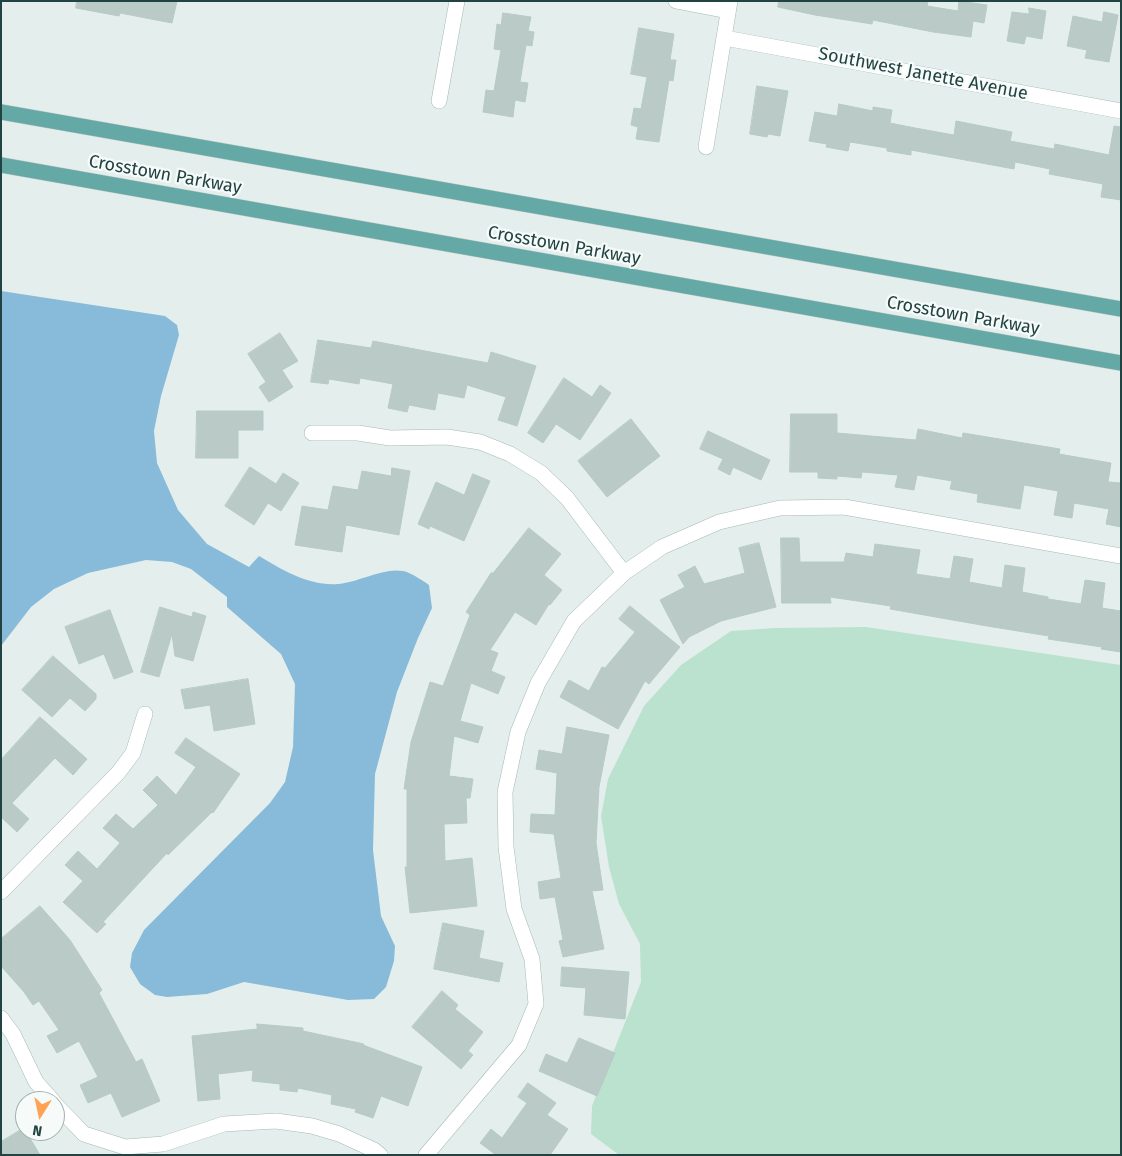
<!DOCTYPE html>
<html>
<head>
<meta charset="utf-8">
<style>
	body { margin:0 }
	#map { position:relative; width:1122px; height:1156px; overflow:hidden; background:#e4efed; font-family:"Fira Sans",sans-serif }
	canvas { display:block }
	.frame { position:absolute; inset:0; border:2px solid #214341; pointer-events:none }
	.north { position:absolute; left:15px; top:1091px; width:50px; height:50px; box-sizing:border-box; background:#f6fbf9; border:1px solid #a1b1af; border-radius:50%; rotate:190deg; font-size:14px; font-weight:700; line-height:20px; text-align:center; color:#214341 }
	.north::after { content:''; display:block; margin:auto; width:18px; height:22px; background:#ffa253; clip-path:polygon(50% 0,100% 100%,50% 72%,0 100%) }
</style>
</head>
<body>
<div id="map">
<canvas width="1122" height="1156"></canvas>
<div class="frame"></div>
<div class="north">N</div>
</div>
<script>
const context = document.querySelector('canvas').getContext('2d');
context.lineJoin = 'round';
function paint(path, color) {
  context.fillStyle = color;
  context.fill(path, 'evenodd');
}
function trace(path, color, width, dash) {
  context.strokeStyle = color;
  context.lineWidth = width;
  context.lineCap = dash ? 'butt' : 'round';
  context.setLineDash(dash || []);
  context.stroke(path);
}
function label(font, color, halo, rows, align = 'center') {
  context.font = font + ' "Fira Sans",sans-serif';
  context.lineWidth = 4.5;
  context.setLineDash([]);
  context.textBaseline = 'middle';
  context.strokeStyle = halo;
  context.fillStyle = color;
  for (const [text, x, y, turn = 0] of rows) {
    context.save();
    context.translate(x, y);
    context.rotate((+turn || 0) * Math.PI / 180);
    context.textAlign = isNaN(turn) ? turn : align;
    if (halo) context.strokeText(text, 0, 0);
    context.fillText(text, 0, 0);
    context.restore();
  }
}
const green = new Path2D(`
	M 866,627 L 1121,665 L 1121,1155 L 619,1155 L 591,1134 L 592,1106 L 641,982 L 640,944 L 619,904 L 609,867 L 601,816 L 608,779 L 644,706 L 681,665 L 731,631 L 775,628 Z`);
const water = new Path2D(`
	M 1,291 L 165,316 L 177,325 L 179,335 L 161,396 L 154,431 L 157,463 L 178,510 L 207,544 L 249,567 L 259,556 C 283,570 308,586 338,584 C 359,583 389,564 409,573 C 416,576 423,581 429,585 L 432,608 L 418,638 L 397,692 L 375,774 L 373,850 L 381,916 L 395,946 L 394,961 L 386,987 L 374,999 L 348,1000 L 244,982 L 207,994 L 167,997 L 155,995 L 140,984 L 130,967 L 132,953 L 144,930 L 270,803 L 285,782 L 293,747 L 295,684 L 281,654 L 227,607 L 227,597 L 191,569 L 172,562 L 146,560 L 88,573 L 54,589 L 31,607 L 1,646 Z`);
const building = new Path2D(`
	M 77,1 L 177,1 L 172,23 L 120,13 L 119,16 L 76,8 Z
	M 779,1 L 928,1 L 927,6 L 958,11 L 959,1 L 987,5 L 984,23 L 973,21 L 971,37 L 933,32 L 873,20 L 872,24 L 815,15 L 778,7 Z
	M 1029,8 L 1046,11 L 1042,39 L 1026,36 L 1024,44 L 1007,41 L 1012,12 L 1029,14 Z
	M 1104,12 L 1118,15 L 1109,62 L 1085,58 L 1087,50 L 1067,46 L 1073,16 L 1102,22 Z
	M 503,13 L 531,17 L 528,31 L 534,32 L 532,46 L 526,45 L 520,82 L 528,83 L 525,102 L 515,100 L 513,117 L 483,112 L 486,90 L 494,91 L 501,50 L 494,49 L 497,24 L 501,25 Z
	M 639,28 L 674,34 L 670,60 L 676,60 L 673,81 L 669,80 L 659,142 L 636,139 L 638,127 L 631,125 L 634,108 L 641,109 L 647,77 L 631,74 Z
	M 757,86 L 788,91 L 780,136 L 768,134 L 767,137 L 750,134 Z
	M 839,104 L 873,111 L 873,107 L 892,110 L 890,123 L 915,128 L 954,135 L 956,121 L 1012,132 L 1010,141 L 1054,149 L 1055,144 L 1109,155 L 1114,126 L 1121,127 L 1121,200 L 1101,197 L 1103,184 L 1049,174 L 1050,169 L 1015,162 L 1014,169 L 911,150 L 911,155 L 887,151 L 887,148 L 850,142 L 848,151 L 826,147 L 827,144 L 809,141 L 815,112 L 837,116 Z
	M 280,333 L 298,361 L 282,370 L 293,387 L 269,402 L 259,387 L 266,382 L 248,354 Z
	M 318,340 L 371,348 L 373,341 L 488,363 L 491,352 L 536,366 L 517,426 L 498,420 L 506,397 L 467,385 L 464,398 L 438,393 L 435,410 L 409,405 L 407,412 L 388,408 L 393,384 L 360,378 L 359,384 L 329,379 L 328,384 L 311,382 Z
	M 564,378 L 592,397 L 600,385 L 611,393 L 580,440 L 556,424 L 543,443 L 528,433 Z
	M 197,411 L 263,411 L 263,430 L 238,430 L 238,458 L 196,458 Z
	M 791,414 L 837,414 L 837,433 L 916,440 L 918,429 L 962,438 L 963,433 L 1060,449 L 1059,454 L 1111,463 L 1108,482 L 1121,483 L 1121,527 L 1106,524 L 1109,509 L 1074,503 L 1072,518 L 1054,515 L 1058,491 L 1024,485 L 1020,509 L 977,502 L 978,494 L 950,489 L 952,481 L 917,475 L 914,490 L 895,487 L 898,475 L 862,472 L 861,478 L 837,476 L 837,479 L 818,478 L 818,472 L 790,472 Z
	M 631,419 L 660,456 L 607,497 L 578,461 Z
	M 708,431 L 770,460 L 761,480 L 733,467 L 730,475 L 718,469 L 723,459 L 700,449 Z
	M 250,467 L 276,484 L 283,473 L 299,483 L 281,511 L 268,503 L 254,525 L 225,506 Z
	M 392,468 L 410,471 L 399,535 L 346,525 L 342,552 L 295,545 L 302,506 L 328,510 L 333,486 L 358,490 L 362,471 L 391,476 Z
	M 473,474 L 490,481 L 464,541 L 430,526 L 429,529 L 418,524 L 436,482 L 464,495 Z
	M 529,528 L 561,554 L 544,575 L 562,590 L 550,605 L 549,604 L 536,625 L 515,612 L 490,650 L 498,653 L 491,671 L 505,677 L 498,694 L 471,683 L 460,721 L 483,727 L 478,743 L 454,736 L 449,776 L 473,779 L 470,798 L 466,798 L 467,823 L 444,824 L 445,861 L 472,858 L 477,906 L 410,913 L 405,867 L 407,867 L 407,789 L 404,789 L 411,742 L 430,682 L 443,686 L 470,615 L 466,612 L 491,573 L 493,573 Z
	M 781,538 L 799,538 L 800,562 L 844,562 L 846,553 L 873,557 L 875,544 L 920,550 L 916,574 L 950,579 L 954,556 L 973,559 L 969,582 L 1002,588 L 1005,565 L 1025,568 L 1022,592 L 1048,597 L 1048,599 L 1081,604 L 1085,580 L 1105,583 L 1102,608 L 1121,611 L 1121,652 L 1101,649 L 1102,647 L 1048,639 L 1049,636 L 987,626 L 890,609 L 891,606 L 830,597 L 831,603 L 782,603 Z
	M 759,543 L 776,607 L 721,621 L 689,637 L 683,644 L 660,600 L 685,587 L 678,575 L 695,566 L 704,584 L 745,573 L 739,548 Z
	M 630,606 L 680,647 L 649,684 L 645,681 L 618,729 L 560,697 L 569,680 L 589,691 L 602,667 L 605,668 L 635,632 L 619,619 Z
	M 160,607 L 192,617 L 193,612 L 206,616 L 193,661 L 175,656 L 172,634 L 159,677 L 141,672 Z
	M 110,610 L 133,672 L 114,679 L 104,654 L 79,664 L 65,627 Z
	M 53,656 L 96,694 L 96,699 L 85,711 L 70,698 L 52,717 L 22,690 Z
	M 248,679 L 255,724 L 214,731 L 210,705 L 185,709 L 181,690 Z
	M 40,717 L 87,759 L 73,775 L 55,758 L 12,803 L 29,819 L 17,832 L 1,817 L 1,760 Z
	M 567,727 L 609,735 L 599,787 L 596,843 L 603,890 L 592,891 L 604,949 L 563,957 L 559,941 L 563,940 L 555,897 L 540,899 L 538,882 L 561,878 L 554,834 L 530,832 L 531,814 L 555,815 L 557,773 L 536,769 L 539,750 L 562,754 Z
	M 186,738 L 240,774 L 213,813 L 212,812 L 168,855 L 167,853 L 103,922 L 106,924 L 97,933 L 63,902 L 83,881 L 65,865 L 78,851 L 97,869 L 120,843 L 103,828 L 116,814 L 133,829 L 158,805 L 143,790 L 157,776 L 176,795 L 196,767 L 175,753 Z
	M 40,906 L 70,940 L 102,990 L 99,993 L 136,1062 L 142,1059 L 160,1101 L 122,1117 L 111,1093 L 88,1103 L 80,1085 L 98,1077 L 79,1041 L 57,1053 L 47,1036 L 59,1030 L 39,1001 L 33,1005 L 24,992 L 1,966 L 1,939 Z
	M 443,923 L 484,931 L 479,958 L 503,963 L 499,982 L 434,969 Z
	M 562,967 L 629,972 L 625,1019 L 584,1015 L 586,988 L 561,986 Z
	M 442,991 L 458,1005 L 455,1009 L 483,1032 L 468,1051 L 473,1055 L 461,1069 L 412,1027 Z
	M 257,1024 L 303,1028 L 303,1031 L 364,1044 L 363,1045 L 422,1067 L 408,1106 L 381,1096 L 373,1118 L 355,1112 L 356,1109 L 331,1104 L 332,1095 L 298,1088 L 297,1092 L 280,1090 L 280,1084 L 252,1081 L 253,1070 L 218,1074 L 220,1099 L 198,1101 L 192,1036 L 257,1029 Z
	M 579,1038 L 615,1053 L 597,1096 L 539,1071 L 546,1054 L 567,1063 Z
	M 528,1083 L 556,1103 L 547,1115 L 568,1129 L 550,1155 L 496,1155 L 480,1143 L 491,1129 L 502,1138 L 527,1103 L 518,1097 Z
	M 24,1128 L 40,1155 L 1,1155 L 1,1142 Z`);
const minor = new Path2D(`
	M 676,1 L 728,11
	M 725,38 L 1121,111
	M 439,101 L 457,1
	M 706,147 L 730,1
	M 312,433 L 358,433 L 390,438 L 447,437 L 480,442 L 510,454 L 541,473 L 567,498 L 624,573
	M 1,892 L 118,773 L 133,753 L 145,714
	M 1,1018 L 13,1034 L 36,1082 L 53,1101
	M 55,1104 L 84,1134 L 125,1147 L 163,1144 L 224,1124 L 276,1121 L 312,1126 L 339,1134 L 374,1150 L 380,1155
	M 426,1155 L 519,1045 L 536,1004 L 532,959 L 514,909 L 506,847 L 505,792 L 518,732 L 538,683 L 574,621 L 624,573 L 662,547 L 719,522 L 780,508 L 844,507 L 1121,556`);
const major = new Path2D(`
	M 1,112 L 1121,309
	M 1,165 L 1121,363`);
const streetNames = [
	["Southwest Janette Avenue",923,74,11],
	["Crosstown Parkway",165,175,10],
	["Crosstown Parkway",564,246,10],
	["Crosstown Parkway",963,316,10]
];
paint(green, '#bbe2ce');
paint(water, '#87bbd9');
paint(building, '#b9cac7');
trace(building, '#b6cac6', 1);
trace(minor, '#a6b8b6', 16);
trace(major, '#c1caca', 16);
trace(minor, '#fff', 15);
trace(major, '#64a9a6', 15);
label('18px', '#214341', '#f6fbf9', streetNames);
</script>
</body>
</html>
